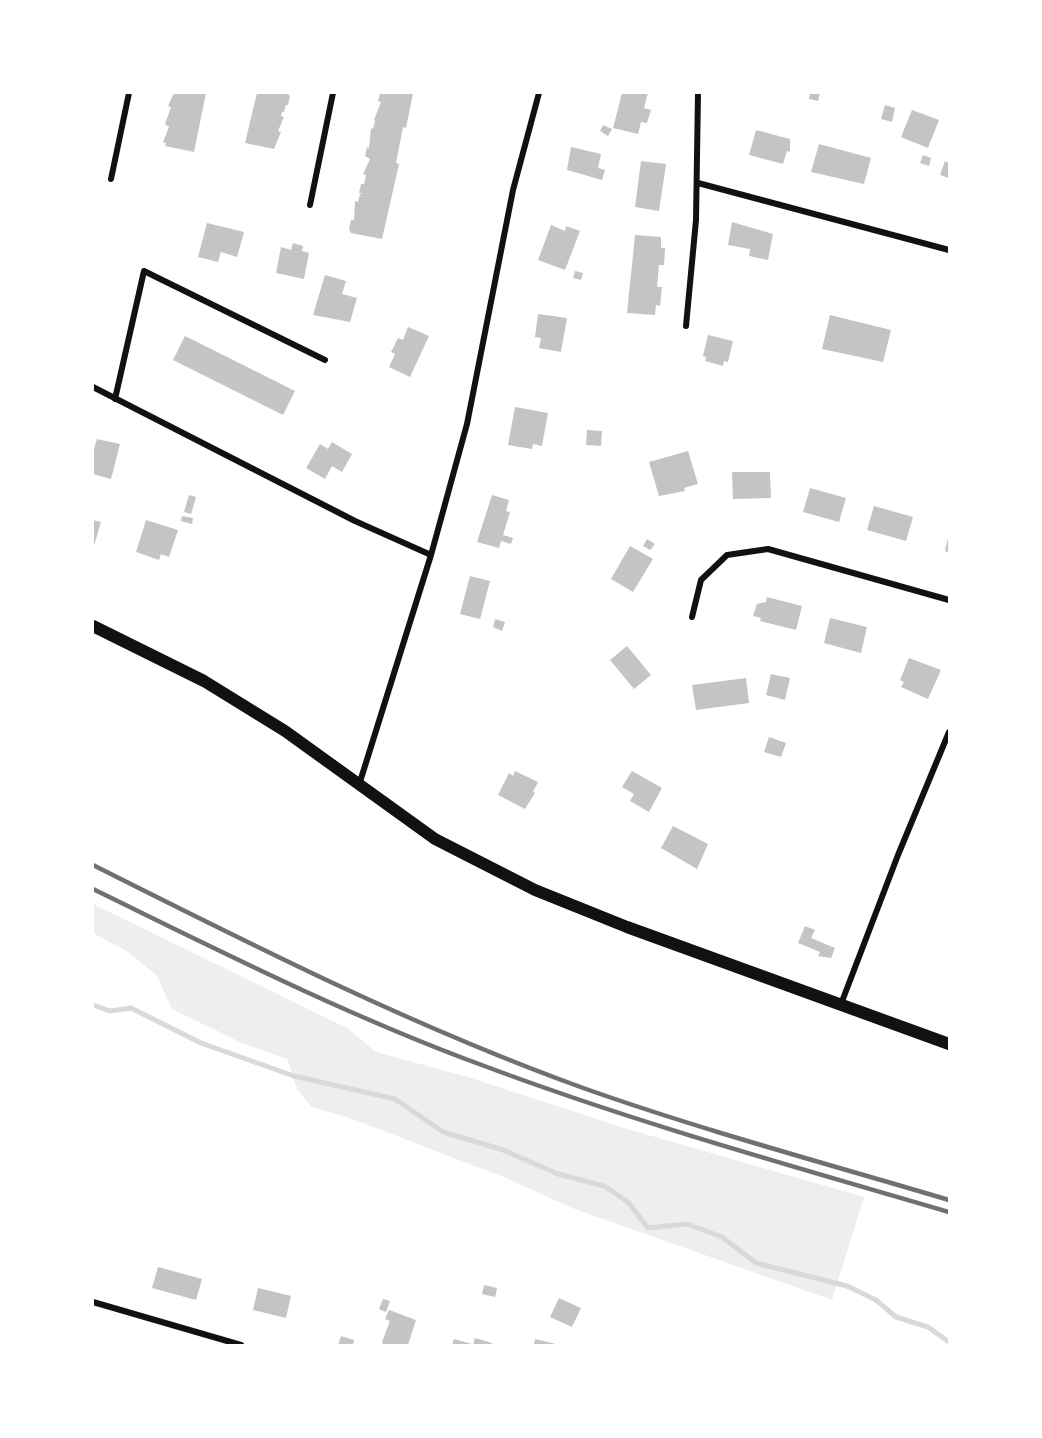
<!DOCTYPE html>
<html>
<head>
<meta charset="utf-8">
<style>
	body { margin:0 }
	#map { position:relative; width:1042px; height:1438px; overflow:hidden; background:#fff; font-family:Jost,sans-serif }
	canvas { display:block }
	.frame { position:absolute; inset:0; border:94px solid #fff; pointer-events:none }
</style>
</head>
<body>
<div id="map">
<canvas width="1042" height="1438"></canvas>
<div class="frame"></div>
</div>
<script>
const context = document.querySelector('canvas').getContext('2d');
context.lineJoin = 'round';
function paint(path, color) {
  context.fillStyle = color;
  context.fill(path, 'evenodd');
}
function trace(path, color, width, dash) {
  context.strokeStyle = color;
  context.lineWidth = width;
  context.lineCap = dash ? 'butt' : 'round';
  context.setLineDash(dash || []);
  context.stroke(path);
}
const green = new Path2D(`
	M 93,904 L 347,1028 L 376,1052 L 468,1077 L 624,1128 L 864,1197 L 832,1300 L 572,1208 L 506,1178 L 350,1118 L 311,1107 L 297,1089 L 287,1059 L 242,1043 L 172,1009 L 157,976 L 128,952 L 93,933 Z`);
const stream = new Path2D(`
	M 93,1005 L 110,1011 L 131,1008 L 201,1043 L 294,1076 L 395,1099 L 443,1132 L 503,1150 L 558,1174 L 604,1186 L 628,1202 L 648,1228 L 687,1224 L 722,1237 L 756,1263 L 847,1286 L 876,1300 L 896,1317 L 928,1327 L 949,1342`);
const building = new Path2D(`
	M 174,93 L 206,93 L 194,152 L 165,146 L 166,143 L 163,142 L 169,127 L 165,124 L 171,107 L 168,106 Z
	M 257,93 L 287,93 L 290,96 L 288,105 L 286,105 L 284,112 L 282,112 L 281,116 L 284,117 L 278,131 L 281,132 L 274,149 L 245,143 Z
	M 380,93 L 413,93 L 406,128 L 403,127 L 396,163 L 399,164 L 382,239 L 351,233 L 349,229 L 351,220 L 354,220 L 355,201 L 358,202 L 360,194 L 363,193 L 359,193 L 361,184 L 364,184 L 366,175 L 363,174 L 370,159 L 365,156 L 367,147 L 369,148 L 371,128 L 373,129 L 375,121 L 377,122 L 374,120 L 381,102 L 378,101 Z
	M 622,93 L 648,93 L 644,108 L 651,110 L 647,123 L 641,122 L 638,134 L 613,128 Z
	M 810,93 L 820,93 L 818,101 L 809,99 Z
	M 885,105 L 895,108 L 892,122 L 881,119 Z
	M 912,110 L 939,120 L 928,148 L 901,137 Z
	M 603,125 L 612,129 L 608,136 L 600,131 Z
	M 756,130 L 790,139 L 790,152 L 787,151 L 783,164 L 749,155 Z
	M 819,144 L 871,158 L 864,184 L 811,172 Z
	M 571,147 L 601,154 L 598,168 L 605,170 L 602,180 L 567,170 Z
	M 923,155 L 931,158 L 929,166 L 920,163 Z
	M 641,161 L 666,164 L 659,211 L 635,207 Z
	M 945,161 L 949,163 L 949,178 L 940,175 Z
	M 732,222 L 773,234 L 768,260 L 749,256 L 750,249 L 728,245 Z
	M 207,223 L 244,232 L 237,257 L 221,252 L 218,262 L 198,257 Z
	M 551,225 L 565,231 L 566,226 L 580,231 L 565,270 L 538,260 Z
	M 635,235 L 661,237 L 661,248 L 665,248 L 664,265 L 659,265 L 657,287 L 662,287 L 660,306 L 656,305 L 655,315 L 627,313 Z
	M 293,243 L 303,246 L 302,251 L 309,253 L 304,279 L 276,273 L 281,247 L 291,250 Z
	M 575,271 L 583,273 L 581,280 L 573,278 Z
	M 325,275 L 346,281 L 342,294 L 357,298 L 350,322 L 313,315 Z
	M 538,314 L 567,318 L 561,352 L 539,348 L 541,338 L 535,337 Z
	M 830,315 L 891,330 L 883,362 L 822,349 Z
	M 408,327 L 429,336 L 410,377 L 389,367 L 395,354 L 391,352 L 398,338 L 403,340 Z
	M 708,335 L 733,341 L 728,362 L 724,361 L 723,366 L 705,361 L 706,357 L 703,356 Z
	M 185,336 L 295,391 L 283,415 L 173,360 Z
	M 515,407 L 548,413 L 542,446 L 533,444 L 532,449 L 508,445 Z
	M 587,430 L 602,431 L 601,446 L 586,445 Z
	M 97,439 L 120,444 L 111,479 L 93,474 L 93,452 Z
	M 332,442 L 352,454 L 342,472 L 332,466 L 325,479 L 306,468 L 320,444 L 328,449 Z
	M 688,451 L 698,484 L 684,488 L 685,491 L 659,496 L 649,462 Z
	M 732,472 L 770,472 L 771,498 L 733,499 Z
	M 810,488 L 846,498 L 839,522 L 803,512 Z
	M 189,495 L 196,497 L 191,514 L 184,512 Z
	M 492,495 L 509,500 L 506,511 L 510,512 L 503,535 L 513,538 L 511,544 L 501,541 L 499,548 L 477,542 Z
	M 874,506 L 913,517 L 906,541 L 867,530 Z
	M 182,516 L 193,518 L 192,524 L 181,521 Z
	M 93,520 L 101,522 L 94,546 L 93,546 Z
	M 146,520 L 178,530 L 169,557 L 161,554 L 159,560 L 136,552 Z
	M 948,538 L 949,538 L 949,553 L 945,551 Z
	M 647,539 L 655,544 L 650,550 L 643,546 Z
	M 630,546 L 653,559 L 633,592 L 611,579 Z
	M 470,576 L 490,581 L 480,619 L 460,614 Z
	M 767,597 L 802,606 L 796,630 L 760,621 L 761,618 L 753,616 L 757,604 L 766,602 Z
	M 830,618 L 867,627 L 861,653 L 824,643 Z
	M 495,619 L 505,622 L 502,631 L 493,627 Z
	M 627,646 L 651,675 L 634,689 L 610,660 Z
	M 909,658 L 941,670 L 928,699 L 901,687 L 904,682 L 900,680 Z
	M 771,674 L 790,678 L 785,700 L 766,695 Z
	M 746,678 L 749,703 L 696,710 L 692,685 Z
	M 769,737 L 786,743 L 781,757 L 764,752 Z
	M 515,771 L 538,782 L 533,792 L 535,793 L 525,809 L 498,795 L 509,773 L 513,776 Z
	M 632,771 L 662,788 L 649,812 L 630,801 L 634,794 L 622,787 Z
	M 673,826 L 708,844 L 697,869 L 661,848 Z
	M 805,926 L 815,930 L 811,938 L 835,948 L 831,958 L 818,956 L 820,952 L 798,943 Z
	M 158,1267 L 202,1279 L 196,1300 L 152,1288 Z
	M 484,1285 L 497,1288 L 495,1297 L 482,1294 Z
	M 258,1288 L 291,1296 L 286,1318 L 253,1310 Z
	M 559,1298 L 581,1308 L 572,1327 L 550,1317 Z
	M 383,1299 L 390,1301 L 386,1312 L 379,1309 Z
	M 389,1310 L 416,1320 L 408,1345 L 384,1345 L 382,1342 L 390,1321 L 385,1319 Z
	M 341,1336 L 354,1340 L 353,1345 L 338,1345 Z
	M 475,1338 L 492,1343 L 492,1345 L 473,1345 Z
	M 454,1339 L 472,1344 L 472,1345 L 452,1345 Z
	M 535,1339 L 556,1344 L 556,1345 L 534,1345 Z`);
const minor = new Path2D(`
	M 111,179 L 129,93
	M 698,183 L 949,250
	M 310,205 L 333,93
	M 686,326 L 696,220 L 698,93
	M 93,387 L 355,521 L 431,555
	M 115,399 L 144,271 L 325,360
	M 692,617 L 701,580 L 727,555 L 768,549 L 949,600
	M 359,785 L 431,555 L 467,424 L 513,190 L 539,93
	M 841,1004 L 898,855 L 949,732
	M 93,1302 L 241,1345`);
const secondary = new Path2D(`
	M 93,626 L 204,681 L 285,731 L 435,839 L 535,890 L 627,927 L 949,1044`);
const rail = new Path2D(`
	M 93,865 C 254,946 416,1028 586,1089 C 705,1131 828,1164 949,1200
	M 93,889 C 220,951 346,1015 479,1064 C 633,1122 792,1166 949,1212`);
paint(green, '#eee');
trace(stream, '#d9d9d9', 5);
paint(building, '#c4c4c4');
trace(minor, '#111', 6);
trace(secondary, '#111', 12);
trace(rail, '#707070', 4.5);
</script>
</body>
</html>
